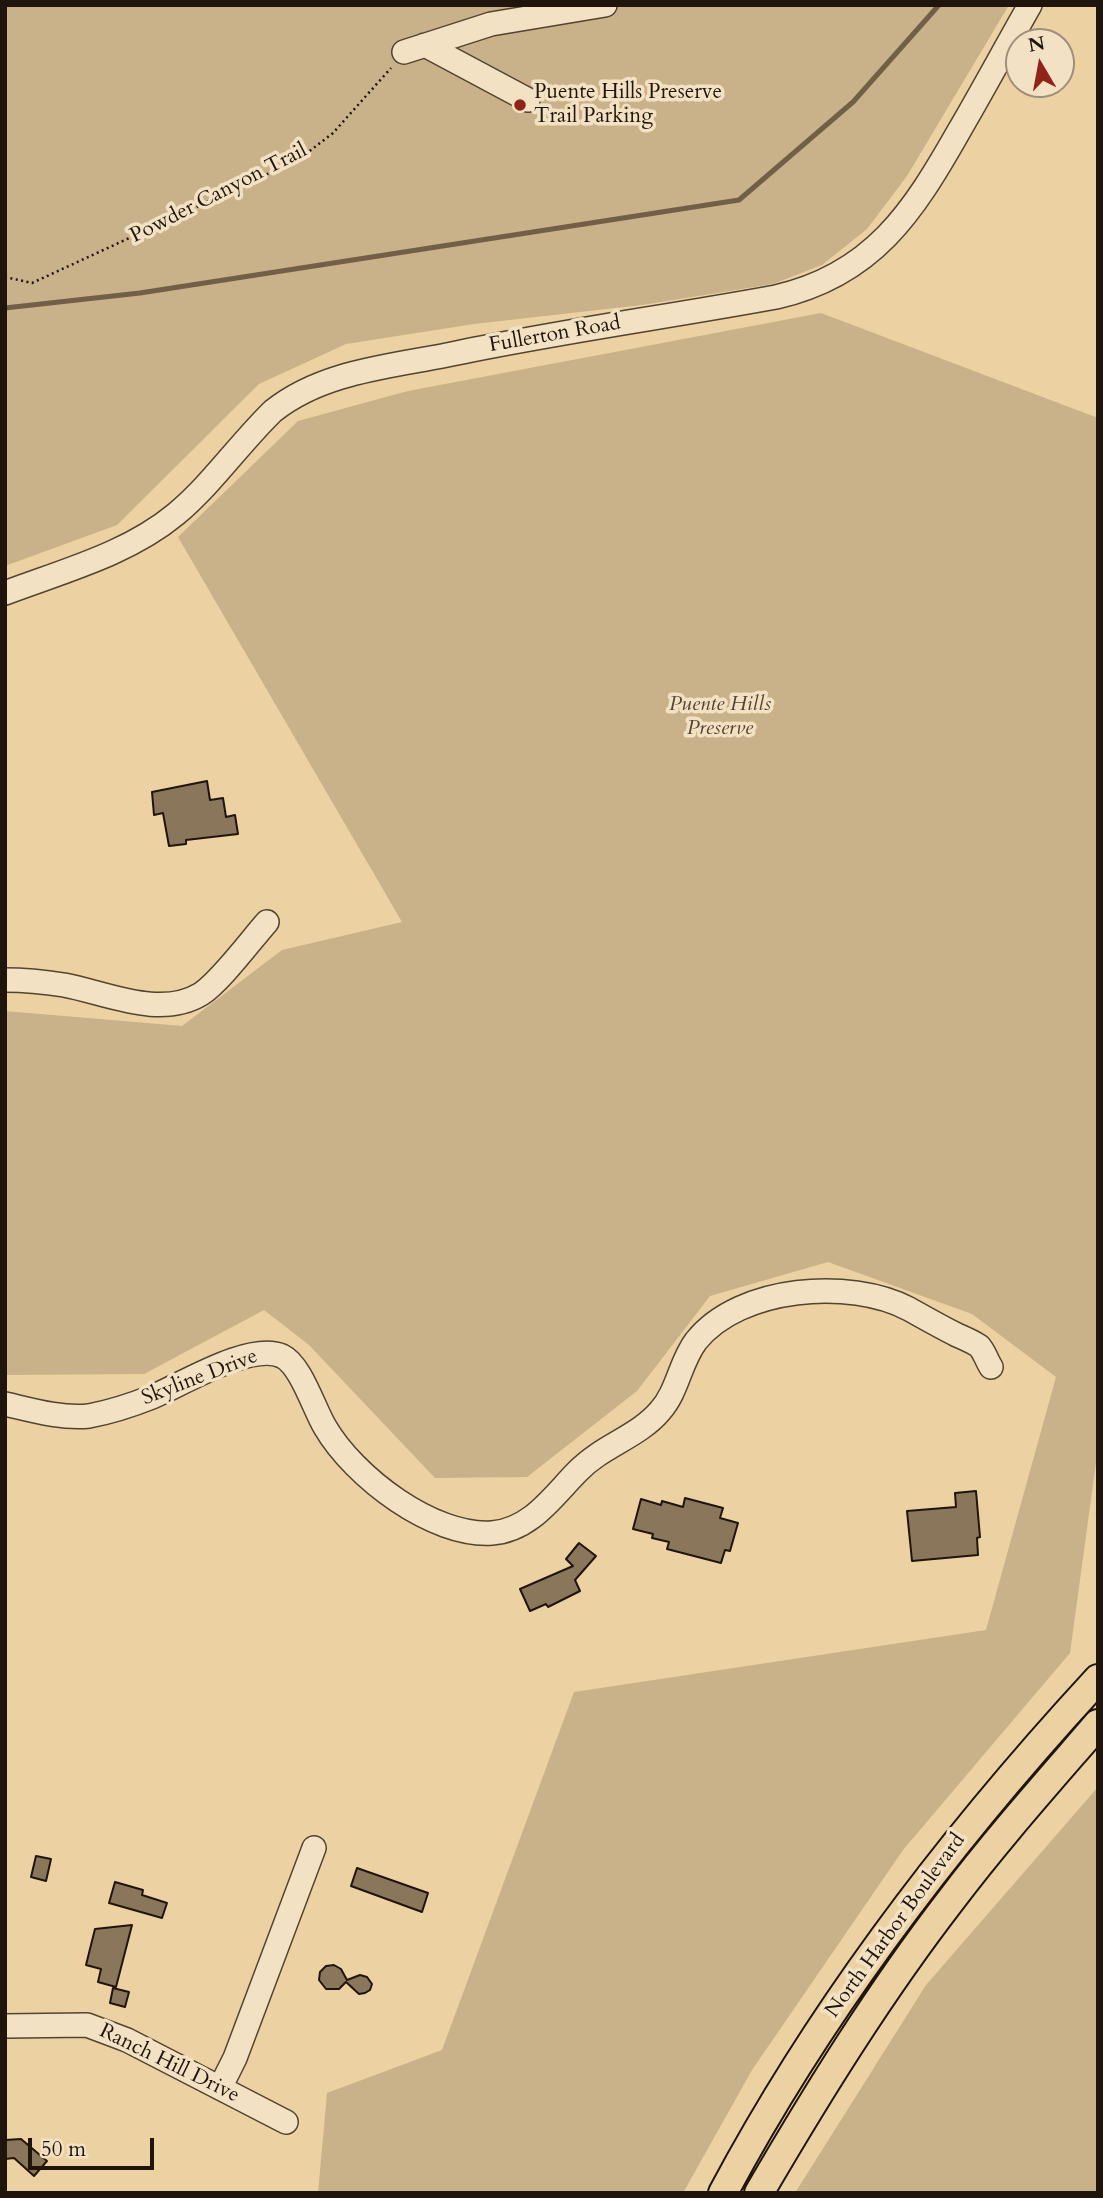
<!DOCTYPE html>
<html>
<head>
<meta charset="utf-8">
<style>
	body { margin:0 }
	#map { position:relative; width:1103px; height:2198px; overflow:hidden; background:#ecd1a3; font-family:Cardo,serif }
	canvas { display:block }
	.frame { position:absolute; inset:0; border:7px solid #20150c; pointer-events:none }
	.north { position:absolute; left:1005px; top:28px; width:70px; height:70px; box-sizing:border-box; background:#f3e1c3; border:2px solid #9f8f7a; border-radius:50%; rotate:350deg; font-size:19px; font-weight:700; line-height:28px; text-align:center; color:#20150c }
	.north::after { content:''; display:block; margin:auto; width:24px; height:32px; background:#8f2418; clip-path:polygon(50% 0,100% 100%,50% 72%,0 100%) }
	.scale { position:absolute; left:28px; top:2138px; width:126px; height:32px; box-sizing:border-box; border:4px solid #20150c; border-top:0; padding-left:9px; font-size:21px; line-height:24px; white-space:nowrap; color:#20150c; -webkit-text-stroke:5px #f3e1c3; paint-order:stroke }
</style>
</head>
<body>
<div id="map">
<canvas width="1103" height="2198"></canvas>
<div class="frame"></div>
<div class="north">N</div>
<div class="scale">50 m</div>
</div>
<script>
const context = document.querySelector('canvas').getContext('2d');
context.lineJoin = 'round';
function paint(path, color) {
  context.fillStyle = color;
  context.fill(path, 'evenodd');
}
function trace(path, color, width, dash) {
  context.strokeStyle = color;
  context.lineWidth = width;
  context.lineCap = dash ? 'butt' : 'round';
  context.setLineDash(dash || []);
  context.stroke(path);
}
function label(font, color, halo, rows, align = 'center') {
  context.font = font + ' Cardo,serif';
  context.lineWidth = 7;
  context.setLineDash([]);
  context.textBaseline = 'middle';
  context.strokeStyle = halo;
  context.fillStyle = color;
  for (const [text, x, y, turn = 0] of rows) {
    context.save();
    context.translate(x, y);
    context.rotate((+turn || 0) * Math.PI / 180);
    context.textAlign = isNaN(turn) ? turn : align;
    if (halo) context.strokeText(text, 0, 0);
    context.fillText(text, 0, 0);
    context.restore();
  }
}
const green = new Path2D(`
	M 5,5 L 1009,5 L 907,176 L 867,229 L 822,265 L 773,284 L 642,305 L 474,324 L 346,344 L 259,384 L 117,525 L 5,566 Z
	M 821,313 L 1098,418 L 1098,1448 L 1070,1653 L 903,1850 L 752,2070 L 683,2193 L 318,2193 L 327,2093 L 442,2050 L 574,1692 L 986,1630 L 1056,1377 L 972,1314 L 828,1262 L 710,1296 L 637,1391 L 527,1477 L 435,1478 L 309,1345 L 264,1310 L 144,1374 L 5,1375 L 5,1011 L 182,1026 L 282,950 L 402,922 L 178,537 L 298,421 L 408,391 Z
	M 1098,1787 L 1098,2193 L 795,2193 L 926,1985 Z`);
const stream = new Path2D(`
	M 5,308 L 140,293 L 739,200 L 853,102 L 939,5`);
const building = new Path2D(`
	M 207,781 L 210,800 L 223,798 L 226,817 L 235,815 L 238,834 L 186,840 L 186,844 L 169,846 L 163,813 L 154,815 L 152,792 Z
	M 976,1491 L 980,1537 L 977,1538 L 978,1555 L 912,1561 L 907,1511 L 956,1507 L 955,1493 Z
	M 685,1498 L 723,1508 L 720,1518 L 738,1523 L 730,1551 L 725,1550 L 721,1563 L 667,1549 L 669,1542 L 652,1538 L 653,1534 L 633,1529 L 641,1499 L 661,1505 L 662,1501 L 683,1507 Z
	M 579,1543 L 596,1556 L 575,1580 L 580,1591 L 548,1607 L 546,1604 L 530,1611 L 520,1589 L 573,1566 L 566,1559 Z
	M 36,1856 L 51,1859 L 46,1881 L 31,1877 Z
	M 357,1868 L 428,1893 L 422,1912 L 351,1886 Z
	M 115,1882 L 143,1890 L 142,1895 L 167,1903 L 162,1918 L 109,1903 Z
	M 132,1925 L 116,1987 L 98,1982 L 101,1969 L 86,1965 L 95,1929 Z
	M 334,1965 L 341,1969 L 347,1980 L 360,1975 L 367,1977 L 372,1984 L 370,1990 L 365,1993 L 359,1994 L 346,1982 L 339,1989 L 326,1989 L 319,1980 L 320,1972 L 326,1966 Z
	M 113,1988 L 129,1992 L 125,2007 L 110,2003 Z
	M 21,2139 L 47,2161 L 34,2176 L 14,2158 L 5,2159 L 5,2140 Z`);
const path = new Path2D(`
	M 5,277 L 32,283 L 298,160 L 333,133 L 391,68`);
const minor = new Path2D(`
	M 425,45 L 528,100
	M 404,52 L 491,24 L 605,5
	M 5,593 C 63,571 128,554 176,514 C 212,484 239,444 273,411 C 322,372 387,367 447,355 C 556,332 667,317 776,297 C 873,275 913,212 959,131 C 983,90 1006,47 1030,5
	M 5,980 C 25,980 45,982 64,985 C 107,993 160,1019 201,994 C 220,982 251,940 267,922
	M 5,1404 C 31,1410 62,1419 89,1416 C 110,1412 132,1405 152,1397 C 183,1384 250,1342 282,1356 C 301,1365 314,1409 325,1427 C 354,1477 433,1537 492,1533 C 531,1530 553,1496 578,1471 C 602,1446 638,1437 660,1411 C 678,1391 680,1362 696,1341 C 740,1286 850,1278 909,1309 C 925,1318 941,1327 957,1335 C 964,1338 973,1342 979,1346 C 984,1351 987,1361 991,1367
	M 5,2026 L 87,2025 L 127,2040 L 286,2122
	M 220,2088 L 235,2058 L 314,1848`);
const major = new Path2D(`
	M 723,2193 C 823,2005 954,1835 1098,1679
	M 759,2193 C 818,2092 880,1992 951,1900 C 997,1839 1048,1782 1098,1724`);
const markers = [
	[520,105,7,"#8f2418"]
];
const poiNames = [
	["Puente Hills Preserve",534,93],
	["Trail Parking",534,117]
];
const streetNames = [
	["Powder Canyon Trail",219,194,-27],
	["Fullerton Road",555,335,-10],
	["Skyline Drive",200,1378,-21],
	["North Harbor Boulevard",896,1926,-54],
	["Ranch Hill Drive",169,2064,26]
];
const parkNames = [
	["Puente Hills",720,705],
	["Preserve",720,729]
];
paint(green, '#c9b189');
trace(stream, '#715f48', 5);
paint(building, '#8a775b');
trace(building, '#20150c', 2);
trace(minor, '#534432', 26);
trace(major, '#20150c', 32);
trace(path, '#20150c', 2.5, [2, 3.5]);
trace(minor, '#f3e1c3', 23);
trace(major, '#ecd1a3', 28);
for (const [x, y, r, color] of markers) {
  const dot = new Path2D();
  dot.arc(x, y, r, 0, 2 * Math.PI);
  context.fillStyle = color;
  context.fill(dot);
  trace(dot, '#f3e1c3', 2.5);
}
label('21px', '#20150c', '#f3e1c3', poiNames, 'left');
label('21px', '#20150c', '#f3e1c3', streetNames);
label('italic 21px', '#534432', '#f3e1c3', parkNames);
</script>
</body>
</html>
